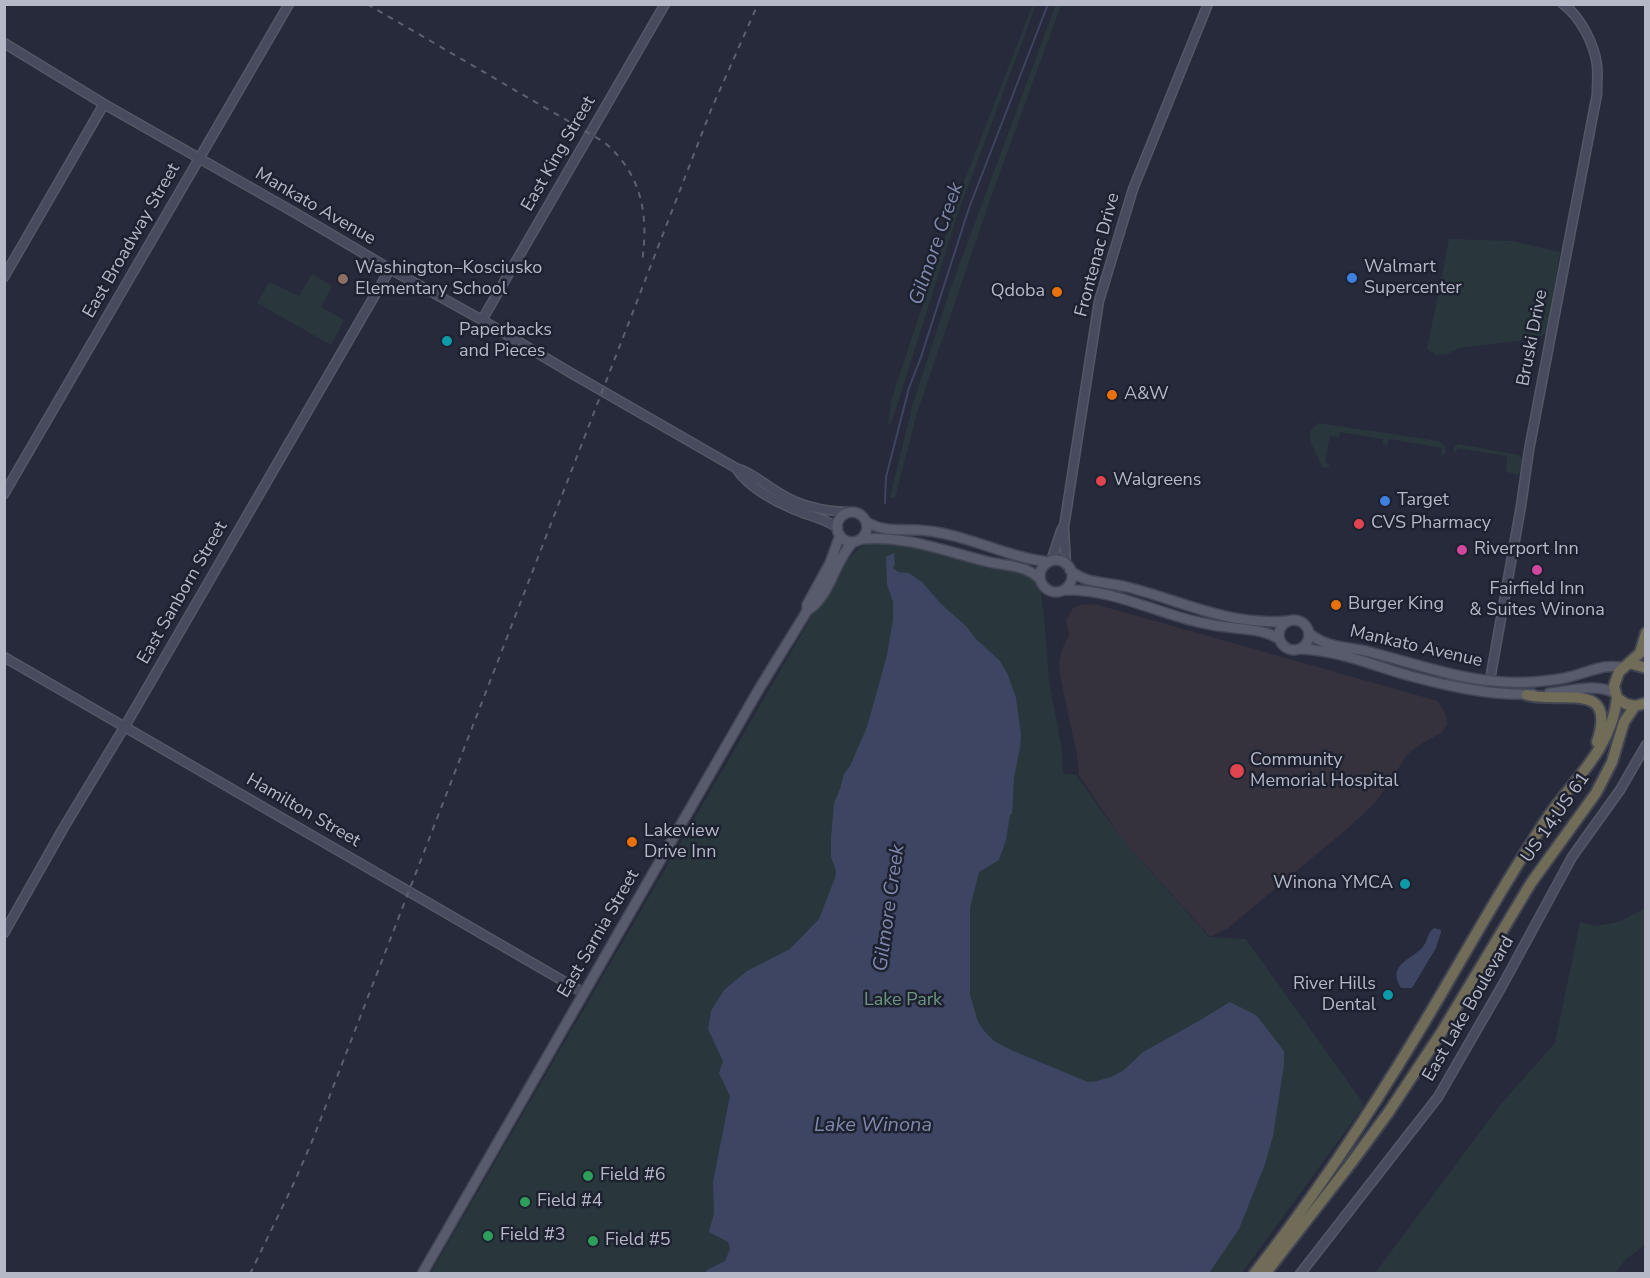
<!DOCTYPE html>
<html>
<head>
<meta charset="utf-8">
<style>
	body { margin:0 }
	#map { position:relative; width:1650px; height:1278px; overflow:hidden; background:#262a3a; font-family:"Nunito Sans",sans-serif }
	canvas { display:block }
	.frame { position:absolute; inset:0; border:6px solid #b5b8c6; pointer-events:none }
</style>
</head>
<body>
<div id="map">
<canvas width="1650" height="1278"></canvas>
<div class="frame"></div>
</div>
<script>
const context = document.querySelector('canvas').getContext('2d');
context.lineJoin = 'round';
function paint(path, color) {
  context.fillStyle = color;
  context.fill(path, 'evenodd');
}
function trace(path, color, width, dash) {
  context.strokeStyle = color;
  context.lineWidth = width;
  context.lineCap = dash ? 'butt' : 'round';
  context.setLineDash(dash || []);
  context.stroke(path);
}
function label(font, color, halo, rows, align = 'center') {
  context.font = font + ' "Nunito Sans",sans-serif';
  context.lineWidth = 5;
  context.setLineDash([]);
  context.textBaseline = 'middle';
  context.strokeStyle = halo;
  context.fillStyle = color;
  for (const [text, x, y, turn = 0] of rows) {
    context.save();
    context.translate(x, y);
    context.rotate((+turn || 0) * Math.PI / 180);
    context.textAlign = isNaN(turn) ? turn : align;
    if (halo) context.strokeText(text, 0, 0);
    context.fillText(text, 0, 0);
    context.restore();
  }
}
const medical = new Path2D(`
	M 1095,604 L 1438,701 L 1445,713 L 1448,723 L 1441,733 L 1421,744 L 1408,754 L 1375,803 L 1347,829 L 1228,928 L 1210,937 L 1122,839 L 1079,775 L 1077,755 L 1060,676 L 1059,662 L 1062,649 L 1069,635 L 1066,620 L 1073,608 L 1080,605 Z`);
const green = new Path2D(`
	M 1033,4 L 1036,5 L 958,213 L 892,421 L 888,426 L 891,401 L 960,192 Z
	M 1056,4 L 1061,5 L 991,197 L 917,413 L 895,498 L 890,497 L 912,407 L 949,293 Z
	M 1449,239 L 1512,241 L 1560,252 L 1547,333 L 1534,339 L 1459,348 L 1448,354 L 1437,355 L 1427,349 Z
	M 312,274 L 332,286 L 321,307 L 344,320 L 331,345 L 257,303 L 269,282 L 299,296 Z
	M 1318,423 L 1439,441 L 1446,447 L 1445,454 L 1442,455 L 1442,448 L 1389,439 L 1387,445 L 1383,444 L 1383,439 L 1340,432 L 1339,437 L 1330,436 L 1325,462 L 1330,465 L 1330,467 L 1323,468 L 1310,441 L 1310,431 Z
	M 1459,444 L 1519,455 L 1523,460 L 1520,472 L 1517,475 L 1507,472 L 1506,470 L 1507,456 L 1457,448 L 1456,453 L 1453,452 L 1454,447 Z
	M 877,542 L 902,544 L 1029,576 L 1035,581 L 1040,589 L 1044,616 L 1049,681 L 1062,750 L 1063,773 L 1076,775 L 1122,839 L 1209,937 L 1246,939 L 1361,1100 L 1363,1107 L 1242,1273 L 430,1274 L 823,597 C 833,581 847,555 863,546 C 867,543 873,543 877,542 Z
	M 1645,908 L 1645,1245 L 1626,1259 L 1615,1273 L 1375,1273 L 1501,1104 L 1555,1043 L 1580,922 L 1595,926 L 1619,922 Z`);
const water = new Path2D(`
	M 894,553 L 895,564 L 893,568 L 898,572 L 909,573 L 922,582 L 941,604 L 966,626 L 976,639 L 1000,661 L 1008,675 L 1016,698 L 1021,734 L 1020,748 L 1014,777 L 1012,814 L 1010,815 L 1006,840 L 999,860 L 979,872 L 970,908 L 970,995 L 978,1022 L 985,1032 L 994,1041 L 1011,1050 L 1088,1082 L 1097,1081 L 1111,1077 L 1124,1070 L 1143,1052 L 1197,1022 L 1230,1002 L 1256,1015 L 1284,1051 L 1284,1065 L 1273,1136 L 1265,1164 L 1239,1229 L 1209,1273 L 705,1273 L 707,1270 L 725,1261 L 730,1249 L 728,1242 L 709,1232 L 714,1213 L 713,1182 L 730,1096 L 719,1073 L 723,1061 L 708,1029 L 711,1011 L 724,990 L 747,971 L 790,949 L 819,919 L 835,878 L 836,871 L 831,857 L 831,839 L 834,803 L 840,789 L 844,774 L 850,766 L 867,727 L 887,655 L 893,620 L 893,602 L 887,584 L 886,557 Z
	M 1434,928 L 1441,930 L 1441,932 L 1436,948 L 1412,988 L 1401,988 C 1387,965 1409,961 1422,948 C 1428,941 1426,935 1434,928 Z`);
const stream = new Path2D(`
	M 885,503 L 886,477 L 909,388 L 921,357 L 969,208 L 1048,4`);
const secondary = new Path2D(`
	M 4,43 L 104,104 L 297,214 L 390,269 L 482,320 L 571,373 L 736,468 C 752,472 766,486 781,494 C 801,507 824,511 848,512
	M 4,277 L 104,104
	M 482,320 L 665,4
	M 736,468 C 750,490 780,504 803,513 C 815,517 827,520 838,528
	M 4,494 L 289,4
	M 1051,561 L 1061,531 L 1063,527
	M 1066,565 L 1064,527 L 1099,301 L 1133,189 L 1208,4
	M 4,657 L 584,993
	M 1450,682 C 1464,684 1478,688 1490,680 L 1521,506 L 1529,450 L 1597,94 C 1597,85 1598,75 1597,65 C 1594,44 1581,17 1563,4
	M 4,933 L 64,827 L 128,721 L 390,269
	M 1300,1274 L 1438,1097 L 1502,986 L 1572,857 L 1620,790 L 1646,745`);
const primary = new Path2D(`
	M837 527a15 15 0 1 1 30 0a15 15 0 1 1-30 0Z
	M 867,522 C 883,532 899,529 917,530 C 963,532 1004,557 1049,562
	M 862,539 C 906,535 947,552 989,562 C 1007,566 1026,565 1040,579
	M1040 576a16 16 0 1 1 32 0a16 16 0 1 1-32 0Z
	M 1070,570 C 1085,584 1108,582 1127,587 C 1183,601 1227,626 1288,621
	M 1064,590 C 1110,588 1154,612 1198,622 C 1210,625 1222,627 1235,628 C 1251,630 1265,630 1279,639
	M 807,611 C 831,596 834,561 853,542
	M1279 635a15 15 0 1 1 30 0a15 15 0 1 1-30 0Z
	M 1309,633 C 1324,647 1347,647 1366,651 C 1421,665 1475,686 1533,682 C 1544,681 1555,680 1565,678 C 1579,675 1592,669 1605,667 C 1611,666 1618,667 1624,667
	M 1300,649 C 1335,650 1367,663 1400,673 C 1442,685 1489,696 1533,694
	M 1549,693 C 1572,691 1594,683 1615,693
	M 422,1274 L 759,689 L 807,611 L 807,605 L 830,563 L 840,535`);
const highway = new Path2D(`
	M 1646,633 L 1640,653 L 1619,672 L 1614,686 L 1617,698 L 1626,704 L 1635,706 L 1646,703
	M 1629,663 L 1646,668
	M 1527,695 C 1560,704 1618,679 1597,742
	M 1254,1274 C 1314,1197 1368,1116 1418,1033 C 1455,972 1489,909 1528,848 C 1535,837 1542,825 1550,814 C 1577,777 1612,746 1617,698
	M 1265,1274 L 1352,1162 L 1388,1113 L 1441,1033 L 1531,883 L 1596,793 L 1612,762 L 1624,722 L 1635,706`);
const rail = new Path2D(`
	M 367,4 L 604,142 C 642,174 649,215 642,262
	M 250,1274 L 293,1185 L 313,1139 L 711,110 L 758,4`);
const markers = [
	[1352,278,6,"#3f7fe0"],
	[343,279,6,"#8d6e63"],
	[1057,292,6,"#e8710a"],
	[447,341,6,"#0f9aa8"],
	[1112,395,6,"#e8710a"],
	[1101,481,6,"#e0444e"],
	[1385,501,6,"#3f7fe0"],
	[1359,524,6,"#e0444e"],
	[1462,550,6,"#d1479c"],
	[1537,570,6,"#d1479c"],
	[1336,605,6,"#e8710a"],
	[1237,771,8,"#e0444e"],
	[632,842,6,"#e8710a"],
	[1405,884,6,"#0f9aa8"],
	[1388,995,6,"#0f9aa8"],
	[588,1176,6,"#2e9e5b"],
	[525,1202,6,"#2e9e5b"],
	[488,1236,6,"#2e9e5b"],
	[593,1241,6,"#2e9e5b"]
];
const streetNames = [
	["East King Street",559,154,-60],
	["Mankato Avenue",315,207,30],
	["East Broadway Street",132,241,-60],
	["Frontenac Drive",1098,255,-75],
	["Bruski Drive",1533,338,-79],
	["East Sanborn Street",183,593,-60],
	["Mankato Avenue",1416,647,13],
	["Hamilton Street",303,811,30],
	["US 14;US 61",1556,818,-55],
	["East Sarnia Street",599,934,-60],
	["East Lake Boulevard",1469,1009,-60]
];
const poiNames = [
	["Walmart",1364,268],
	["Supercenter",1364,289],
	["Washington–Kosciusko",355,269],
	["Elementary School",355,290],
	["Qdoba",1045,292,"right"],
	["Paperbacks",459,331],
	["and Pieces",459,352],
	["A&W",1124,395],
	["Walgreens",1113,481],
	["Target",1397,501],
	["CVS Pharmacy",1371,524],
	["Riverport Inn",1474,550],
	["Fairfield Inn",1537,590,"center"],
	["& Suites Winona",1537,611,"center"],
	["Burger King",1348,605],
	["Community",1250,761],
	["Memorial Hospital",1250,782],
	["Lakeview",644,832],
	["Drive Inn",644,853],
	["Winona YMCA",1393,884,"right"],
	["River Hills",1376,985,"right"],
	["Dental",1376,1006,"right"],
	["Field #6",600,1176],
	["Field #4",537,1202],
	["Field #3",500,1236],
	["Field #5",605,1241]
];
const parkNames = [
	["Lake Park",903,1001]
];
const waterNames = [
	["Gilmore Creek",937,244,-71],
	["Gilmore Creek",890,908,-82],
	["Lake Winona",873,1126]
];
paint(medical, '#35313d');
paint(green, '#29373c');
paint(water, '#3d4562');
trace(stream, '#3d4562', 2);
trace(secondary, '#545866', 11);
trace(primary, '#424654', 12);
trace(highway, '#414553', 14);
trace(secondary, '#484b5d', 8);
trace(primary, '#575b6b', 9);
trace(highway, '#706c57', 10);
trace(rail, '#5c6071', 2, [6, 6]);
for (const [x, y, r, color] of markers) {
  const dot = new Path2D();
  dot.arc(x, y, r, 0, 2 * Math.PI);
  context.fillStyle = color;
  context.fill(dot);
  trace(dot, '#1e2230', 2);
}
label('18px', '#b5b8c6', '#1e2230', streetNames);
label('18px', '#b5b8c6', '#1e2230', poiNames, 'left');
label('18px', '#6e957f', '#1e2230', parkNames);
label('italic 20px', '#7f89ab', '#1e2230', waterNames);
</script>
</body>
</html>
